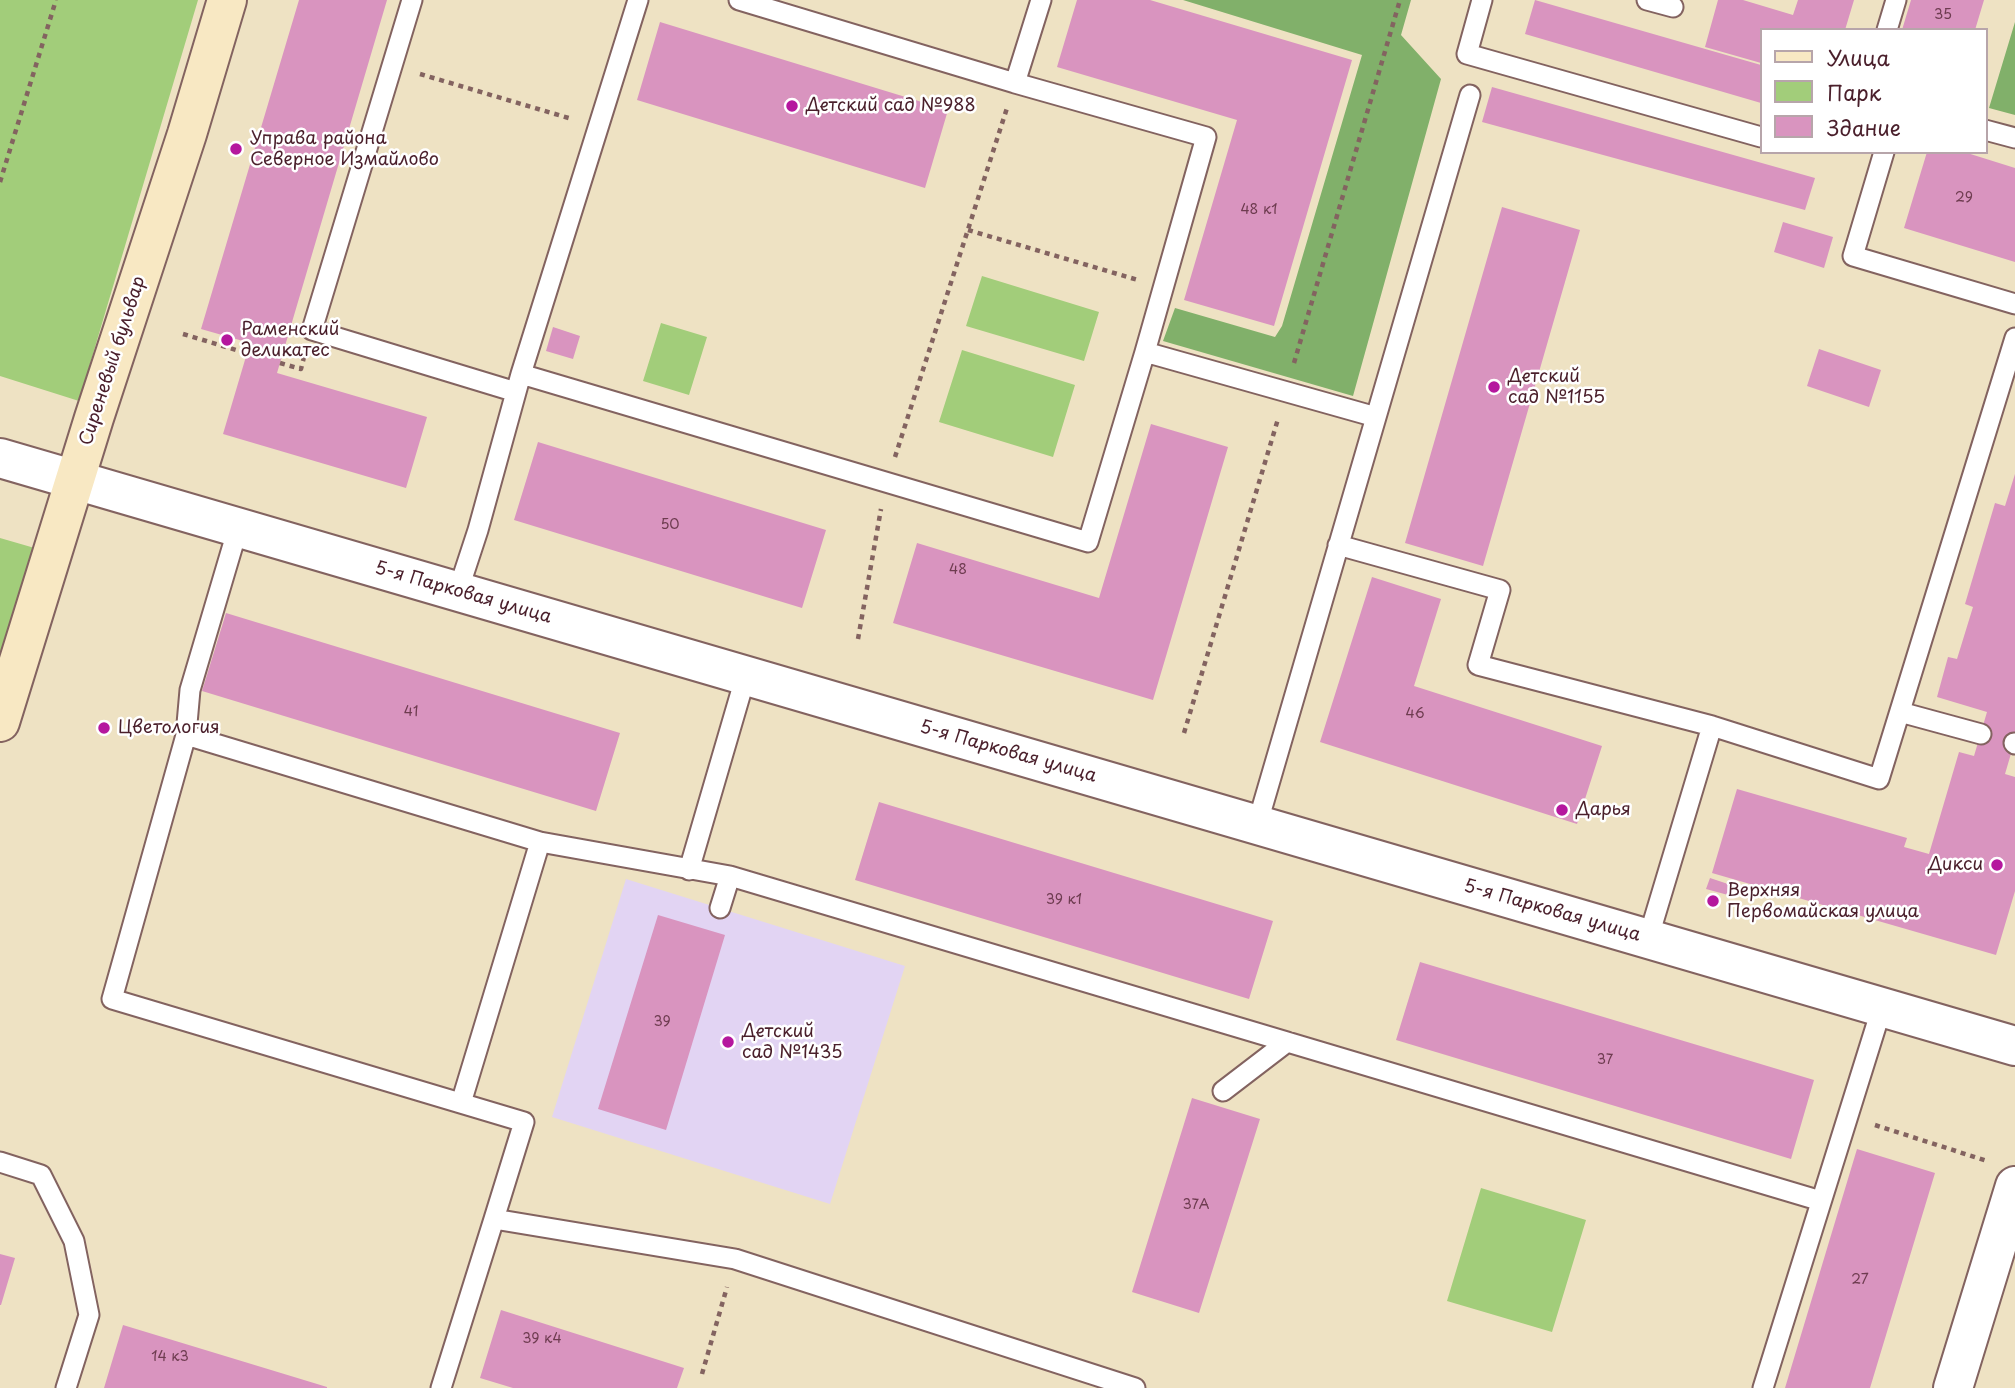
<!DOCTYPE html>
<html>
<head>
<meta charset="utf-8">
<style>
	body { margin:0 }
	#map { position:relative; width:2015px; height:1388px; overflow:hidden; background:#eee2c3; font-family:"Playpen Sans",sans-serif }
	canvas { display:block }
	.legend { position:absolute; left:1760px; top:28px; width:228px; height:126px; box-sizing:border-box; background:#fff; border:2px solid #b7a5aa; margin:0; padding:9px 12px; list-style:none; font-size:21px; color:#4a1f2b }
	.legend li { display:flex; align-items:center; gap:14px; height:35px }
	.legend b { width:35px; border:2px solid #b7a5aa }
</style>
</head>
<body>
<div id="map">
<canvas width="2015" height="1388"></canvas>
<ul class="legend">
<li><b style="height:9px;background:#f8e8c3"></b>Улица</li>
<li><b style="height:19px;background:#a2cd7a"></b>Парк</li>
<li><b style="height:19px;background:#d994bf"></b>Здание</li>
</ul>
</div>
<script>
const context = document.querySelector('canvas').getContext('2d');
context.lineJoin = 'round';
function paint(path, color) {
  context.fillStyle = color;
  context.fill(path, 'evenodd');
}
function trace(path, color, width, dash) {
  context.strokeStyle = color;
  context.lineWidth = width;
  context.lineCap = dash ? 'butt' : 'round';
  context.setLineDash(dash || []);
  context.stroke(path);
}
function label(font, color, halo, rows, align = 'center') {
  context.font = font + ' "Playpen Sans",sans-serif';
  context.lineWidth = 5;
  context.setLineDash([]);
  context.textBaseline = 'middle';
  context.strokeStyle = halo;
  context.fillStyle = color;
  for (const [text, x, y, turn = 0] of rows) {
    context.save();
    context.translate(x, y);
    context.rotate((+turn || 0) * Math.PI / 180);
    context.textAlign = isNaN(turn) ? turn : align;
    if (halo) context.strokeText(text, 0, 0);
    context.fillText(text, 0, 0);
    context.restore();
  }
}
const built = new Path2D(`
	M 626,879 L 905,966 L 830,1204 L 552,1117 Z`);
const green = new Path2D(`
	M 0,0 L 198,0 L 79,401 L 0,376 Z
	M 982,276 L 1099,312 L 1084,361 L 966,326 Z
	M 661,323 L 707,337 L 689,395 L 643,381 Z
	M 962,350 L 1075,385 L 1053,457 L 939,422 Z
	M 0,538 L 38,549 L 0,673 Z
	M 1481,1188 L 1586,1220 L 1552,1332 L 1447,1301 Z`);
const forest = new Path2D(`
	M 1183,0 L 1411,0 L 1401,35 L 1441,79 L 1353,396 L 1163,341 L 1175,308 L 1275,337 L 1282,326 L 1362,55 Z
	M 2015,22 L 2015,115 L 1989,108 Z`);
const building = new Path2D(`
	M 299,0 L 387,0 L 277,373 L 427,417 L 406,488 L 223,434 L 250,343 L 201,329 Z
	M 1077,0 L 1150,0 L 1352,60 L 1274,326 L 1184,300 L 1237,120 L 1057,67 Z
	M 1535,0 L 1761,65 L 1761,103 L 1525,34 Z
	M 1718,0 L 1743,0 L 1793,15 L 1798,0 L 1854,0 L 1845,30 L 1761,30 L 1761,63 L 1705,47 Z
	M 1911,0 L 1984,0 L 1975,30 L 1902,30 Z
	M 660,22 L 948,110 L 925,188 L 637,100 Z
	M 1492,87 L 1815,178 L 1805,210 L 1482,122 Z
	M 1927,152 L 1964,152 L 2015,168 L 2015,262 L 1904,228 Z
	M 1502,207 L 1580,230 L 1483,566 L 1405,543 Z
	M 1783,222 L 1833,237 L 1824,268 L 1774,252 Z
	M 553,327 L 580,336 L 573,359 L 546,351 Z
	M 1819,349 L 1881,370 L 1869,407 L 1807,386 Z
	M 1151,424 L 1228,447 L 1153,700 L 893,623 L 917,543 L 1099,598 Z
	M 538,442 L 826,530 L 802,608 L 514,520 Z
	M 2015,474 L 2015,740 L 2005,774 L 2015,777 L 2015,891 L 1996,955 L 1712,873 L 1737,789 L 1907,838 L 1904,847 L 1929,854 L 1959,752 L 1974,756 L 1987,712 L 1937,697 L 1948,657 L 1957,659 L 1973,607 L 1965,604 L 1995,503 L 2005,506 Z
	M 1372,577 L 1441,599 L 1414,686 L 1602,746 L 1577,824 L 1320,742 Z
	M 226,613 L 620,733 L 596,811 L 202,691 Z
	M 879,802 L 1273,921 L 1249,999 L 855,880 Z
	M 1710,878 L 1731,885 L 1728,895 L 1706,889 Z
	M 658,915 L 725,935 L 666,1130 L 598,1109 Z
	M 1420,962 L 1814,1080 L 1791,1159 L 1396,1040 Z
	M 1192,1098 L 1260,1119 L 1199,1313 L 1132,1292 Z
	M 1857,1149 L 1935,1173 L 1870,1388 L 1785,1388 Z
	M 0,1254 L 15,1258 L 1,1305 L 0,1305 Z
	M 501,1310 L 684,1368 L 677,1388 L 513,1388 L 480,1378 Z
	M 123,1325 L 327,1387 L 327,1388 L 104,1388 Z`);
const path = new Path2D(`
	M 420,74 L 572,119
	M 0,182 L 56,0
	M 968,230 L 1138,280
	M 183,334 L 246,353
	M 280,363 L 301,369 L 304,357
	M 1294,363 L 1400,0
	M 895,457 L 1007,108
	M 858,639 L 881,509
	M 1184,733 L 1278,419
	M 1875,1125 L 1987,1161
	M 702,1374 L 727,1287`);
const lane = new Path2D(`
	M 412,0 L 312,330 L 516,392
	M 739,0 L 1015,83
	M 1482,0 L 1467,54 L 1761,137
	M 1647,0 L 1673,7
	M 1887,30 L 1896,0
	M 1985,130 L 2015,138
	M 1884,152 L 1853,256 L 2015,304
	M 1145,352 L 1376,417
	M 521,374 L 1088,542 L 1145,352 L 1206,137 L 1015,83 L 1041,0
	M 238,528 L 190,690 L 186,735 L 112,999 L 524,1122 L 494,1219 L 735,1259 L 1135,1388
	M 1338,545 L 1500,590 L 1478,665 L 1712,726 L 1648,939
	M 458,591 L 478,530 L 521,374 L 638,0
	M 1900,712 L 1981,734
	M 1712,726 L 1879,779 L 2015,338
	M 186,735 L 540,842 L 730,876 L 1821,1201
	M 2014,743 L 2015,744
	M 1257,825 L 1470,95
	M 689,870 L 746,675
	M 720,908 L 730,876
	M 1223,1091 L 1287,1042
	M 461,1103 L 540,842
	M 0,1162 L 41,1175 L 74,1241 L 89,1315 L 66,1388
	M 441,1388 L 494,1219
	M 1763,1388 L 1882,1007`);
const street = new Path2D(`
	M 0,458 L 2015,1046
	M 1953,1388 L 2015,1186`);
const secondary = new Path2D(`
	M 0,722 L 94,418 L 187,134 L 227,0`);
const markers = [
	[792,106,7,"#b5179e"],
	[236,149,7,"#b5179e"],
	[227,340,7,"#b5179e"],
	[1494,387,7,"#b5179e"],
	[104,728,7,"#b5179e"],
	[1562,810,7,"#b5179e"],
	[1997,865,7,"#b5179e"],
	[1713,901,7,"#b5179e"],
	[728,1042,7,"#b5179e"]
];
const numberNames = [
	["35",1943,15],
	["29",1964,198],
	["48 к1",1259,210],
	["50",670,525],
	["48",958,570],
	["41",411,712],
	["46",1415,714],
	["39 к1",1064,900],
	["39",662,1022],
	["37",1605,1060],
	["37А",1196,1205],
	["27",1860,1280],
	["39 к4",542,1339],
	["14 к3",170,1357]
];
const poiNames = [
	["Детский сад №988",806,106],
	["Управа района",250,139],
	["Северное Измайлово",250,160],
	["Раменский",241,330],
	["деликатес",241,351],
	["Детский",1508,377],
	["сад №1155",1508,398],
	["Цветология",118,728],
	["Дарья",1576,810],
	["Дикси",1983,865,"right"],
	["Верхняя",1727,891],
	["Первомайская улица",1727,912],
	["Детский",742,1032],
	["сад №1435",742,1053]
];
const streetNames = [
	["Сиреневый бульвар",113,361,-72],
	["5-я Парковая улица",463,593,16],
	["5-я Парковая улица",1008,752,16],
	["5-я Парковая улица",1552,911,16]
];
paint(built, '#e2d4f3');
paint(green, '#a2cd7a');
paint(forest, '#81b06a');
paint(building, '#d994bf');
trace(lane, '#836360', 23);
trace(street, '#836360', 42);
trace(secondary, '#836360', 42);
trace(path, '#836360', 4.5, [5, 5]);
trace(lane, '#fff', 19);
trace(street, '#fff', 38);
trace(secondary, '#f8e8c3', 38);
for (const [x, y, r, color] of markers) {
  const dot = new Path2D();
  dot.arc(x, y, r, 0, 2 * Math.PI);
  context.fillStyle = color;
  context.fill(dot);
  trace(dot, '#fff', 2.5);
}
label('14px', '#6e3c50', null, numberNames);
label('18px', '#4a1f2b', '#fff', poiNames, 'left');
label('18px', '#4a1f2b', '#fff', streetNames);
</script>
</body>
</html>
